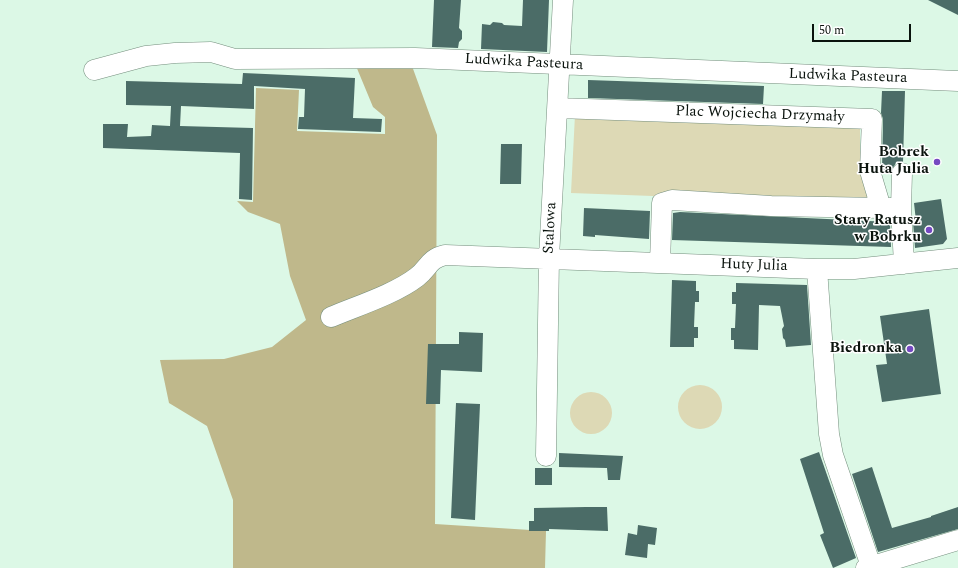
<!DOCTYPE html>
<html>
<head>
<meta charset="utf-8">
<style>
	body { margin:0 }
	#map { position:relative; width:958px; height:568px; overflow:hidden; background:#dcf8e6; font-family:Spectral,serif }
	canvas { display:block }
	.scale { position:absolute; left:812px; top:24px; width:99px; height:18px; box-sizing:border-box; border:2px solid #0a130d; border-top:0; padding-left:5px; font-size:12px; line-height:14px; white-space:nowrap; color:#0a130d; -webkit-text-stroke:3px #fff; paint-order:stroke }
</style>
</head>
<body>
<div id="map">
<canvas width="958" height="568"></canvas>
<div class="scale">50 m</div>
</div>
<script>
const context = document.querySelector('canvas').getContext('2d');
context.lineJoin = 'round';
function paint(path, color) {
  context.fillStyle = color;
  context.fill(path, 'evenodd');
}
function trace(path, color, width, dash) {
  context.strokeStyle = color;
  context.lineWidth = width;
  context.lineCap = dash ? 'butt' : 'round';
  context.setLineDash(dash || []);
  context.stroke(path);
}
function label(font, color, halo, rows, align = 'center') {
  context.font = font + ' Spectral,serif';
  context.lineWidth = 3;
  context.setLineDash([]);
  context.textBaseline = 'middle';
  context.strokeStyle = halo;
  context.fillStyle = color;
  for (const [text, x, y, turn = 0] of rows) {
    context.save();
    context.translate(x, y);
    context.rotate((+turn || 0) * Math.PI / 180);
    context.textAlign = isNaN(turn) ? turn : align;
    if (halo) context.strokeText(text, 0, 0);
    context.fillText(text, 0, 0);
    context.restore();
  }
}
const green = new Path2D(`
	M 575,115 L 860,125 L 860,150 L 869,175 L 870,204 L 571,193 Z
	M678 407a22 22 0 1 1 44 0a22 22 0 1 1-44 0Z
	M570 413a21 21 0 1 1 42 0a21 21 0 1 1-42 0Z`);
const forest = new Path2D(`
	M 356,66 L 412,66 L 437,135 L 435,524 L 546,531 L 545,568 L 233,568 L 233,500 L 207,426 L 169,403 L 160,360 L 224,359 L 272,347 L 306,320 L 290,276 L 280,224 L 248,212 L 237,201 L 253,202 L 256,88 L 299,90 L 297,131 L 385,134 L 385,117 L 373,107 Z`);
const building = new Path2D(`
	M 434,0 L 461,0 L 459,28 L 462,31 L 462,39 L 459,42 L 458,48 L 432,47 Z
	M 523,0 L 549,0 L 547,52 L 481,49 L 482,24 L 490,25 L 493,22 L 502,23 L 504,25 L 522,26 Z
	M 928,0 L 958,0 L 958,15 Z
	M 243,73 L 355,78 L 353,118 L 382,119 L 381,132 L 298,129 L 299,117 L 304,117 L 305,89 L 254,86 L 254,109 L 181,106 L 180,126 L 253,128 L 252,200 L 239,199 L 240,153 L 103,148 L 103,124 L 128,124 L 127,137 L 151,136 L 152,125 L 170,126 L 171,106 L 126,105 L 126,81 L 242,84 Z
	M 588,80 L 764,86 L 763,104 L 588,98 Z
	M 882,91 L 905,91 L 903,162 L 896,163 L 891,171 L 882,170 L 883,119 L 881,113 Z
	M 501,144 L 522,144 L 521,184 L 500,184 Z
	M 941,199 L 947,239 L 943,244 L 915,248 L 913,222 L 916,221 L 914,203 Z
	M 584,208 L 650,211 L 649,239 L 595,235 L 595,237 L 583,236 Z
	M 680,212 L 890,222 L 891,247 L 672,240 L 673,213 Z
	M 672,280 L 696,281 L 696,291 L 699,291 L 699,302 L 695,302 L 694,327 L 698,327 L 698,338 L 694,338 L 694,347 L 670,347 Z
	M 736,283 L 807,285 L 811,345 L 786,347 L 785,340 L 783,338 L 782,329 L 784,326 L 780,306 L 759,305 L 758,350 L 734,349 L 734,340 L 731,340 L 731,328 L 735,328 L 736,304 L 732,304 L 732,292 L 736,292 Z
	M 929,309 L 941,394 L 882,402 L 876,365 L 887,364 L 880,316 Z
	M 459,332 L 483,333 L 482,372 L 441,370 L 440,404 L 426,404 L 428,344 L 459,344 Z
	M 456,403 L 480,404 L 475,520 L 451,518 Z
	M 819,452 L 856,558 L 833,568 L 820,535 L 824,533 L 800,459 Z
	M 559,453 L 623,456 L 620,480 L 608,480 L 607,468 L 559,467 Z
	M 872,467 L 892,528 L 931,517 L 931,516 L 958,507 L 958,529 L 878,552 L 852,474 Z
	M 535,468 L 552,468 L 552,485 L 535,485 Z
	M 586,507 L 607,507 L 608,531 L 549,529 L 549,531 L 529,531 L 529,521 L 534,521 L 534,508 Z
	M 638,525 L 657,528 L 655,545 L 648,544 L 647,558 L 625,555 L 628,533 L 637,535 Z`);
const minor = new Path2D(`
	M 94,70 L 146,56 L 175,53 L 211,52 L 235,59 L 415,58 L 958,81
	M 558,108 L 872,119 L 870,171 L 881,208 L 771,206 L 672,200 L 662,203 L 660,263
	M 881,208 L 901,208 L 904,264
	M 901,208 L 902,173
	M 817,269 L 829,434 L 833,455 L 871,566
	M 331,317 C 357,306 395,294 417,277 C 429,268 428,259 445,255 L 817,269 L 854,269 L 958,258
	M 546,456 L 549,257 L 563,0
	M 866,568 L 958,540`);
const markers = [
	[937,162,4,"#7549c1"],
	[929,230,4,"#7549c1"],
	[910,349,4,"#7549c1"]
];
const streetNames = [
	["Ludwika Pasteura",524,63,3],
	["Ludwika Pasteura",848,77,2],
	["Plac Wojciecha Drzymały",760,115,2],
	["Stalowa",551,228,-87],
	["Huty Julia",754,266,2]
];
const poiNames = [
	["Bobrek",929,153],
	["Huta Julia",929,170],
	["Stary Ratusz",921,221],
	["w Bobrku",921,238],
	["Biedronka",902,349]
];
paint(green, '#ddd9b5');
paint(forest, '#bfb88b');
paint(building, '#4b6c67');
trace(minor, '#748e7d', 21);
trace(minor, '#fff', 20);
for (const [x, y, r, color] of markers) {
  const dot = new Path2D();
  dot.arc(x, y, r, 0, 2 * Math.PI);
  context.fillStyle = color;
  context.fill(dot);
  trace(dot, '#fff', 1.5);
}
label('15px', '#0a130d', '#fff', streetNames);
label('bold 15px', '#0a130d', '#fff', poiNames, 'right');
</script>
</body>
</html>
